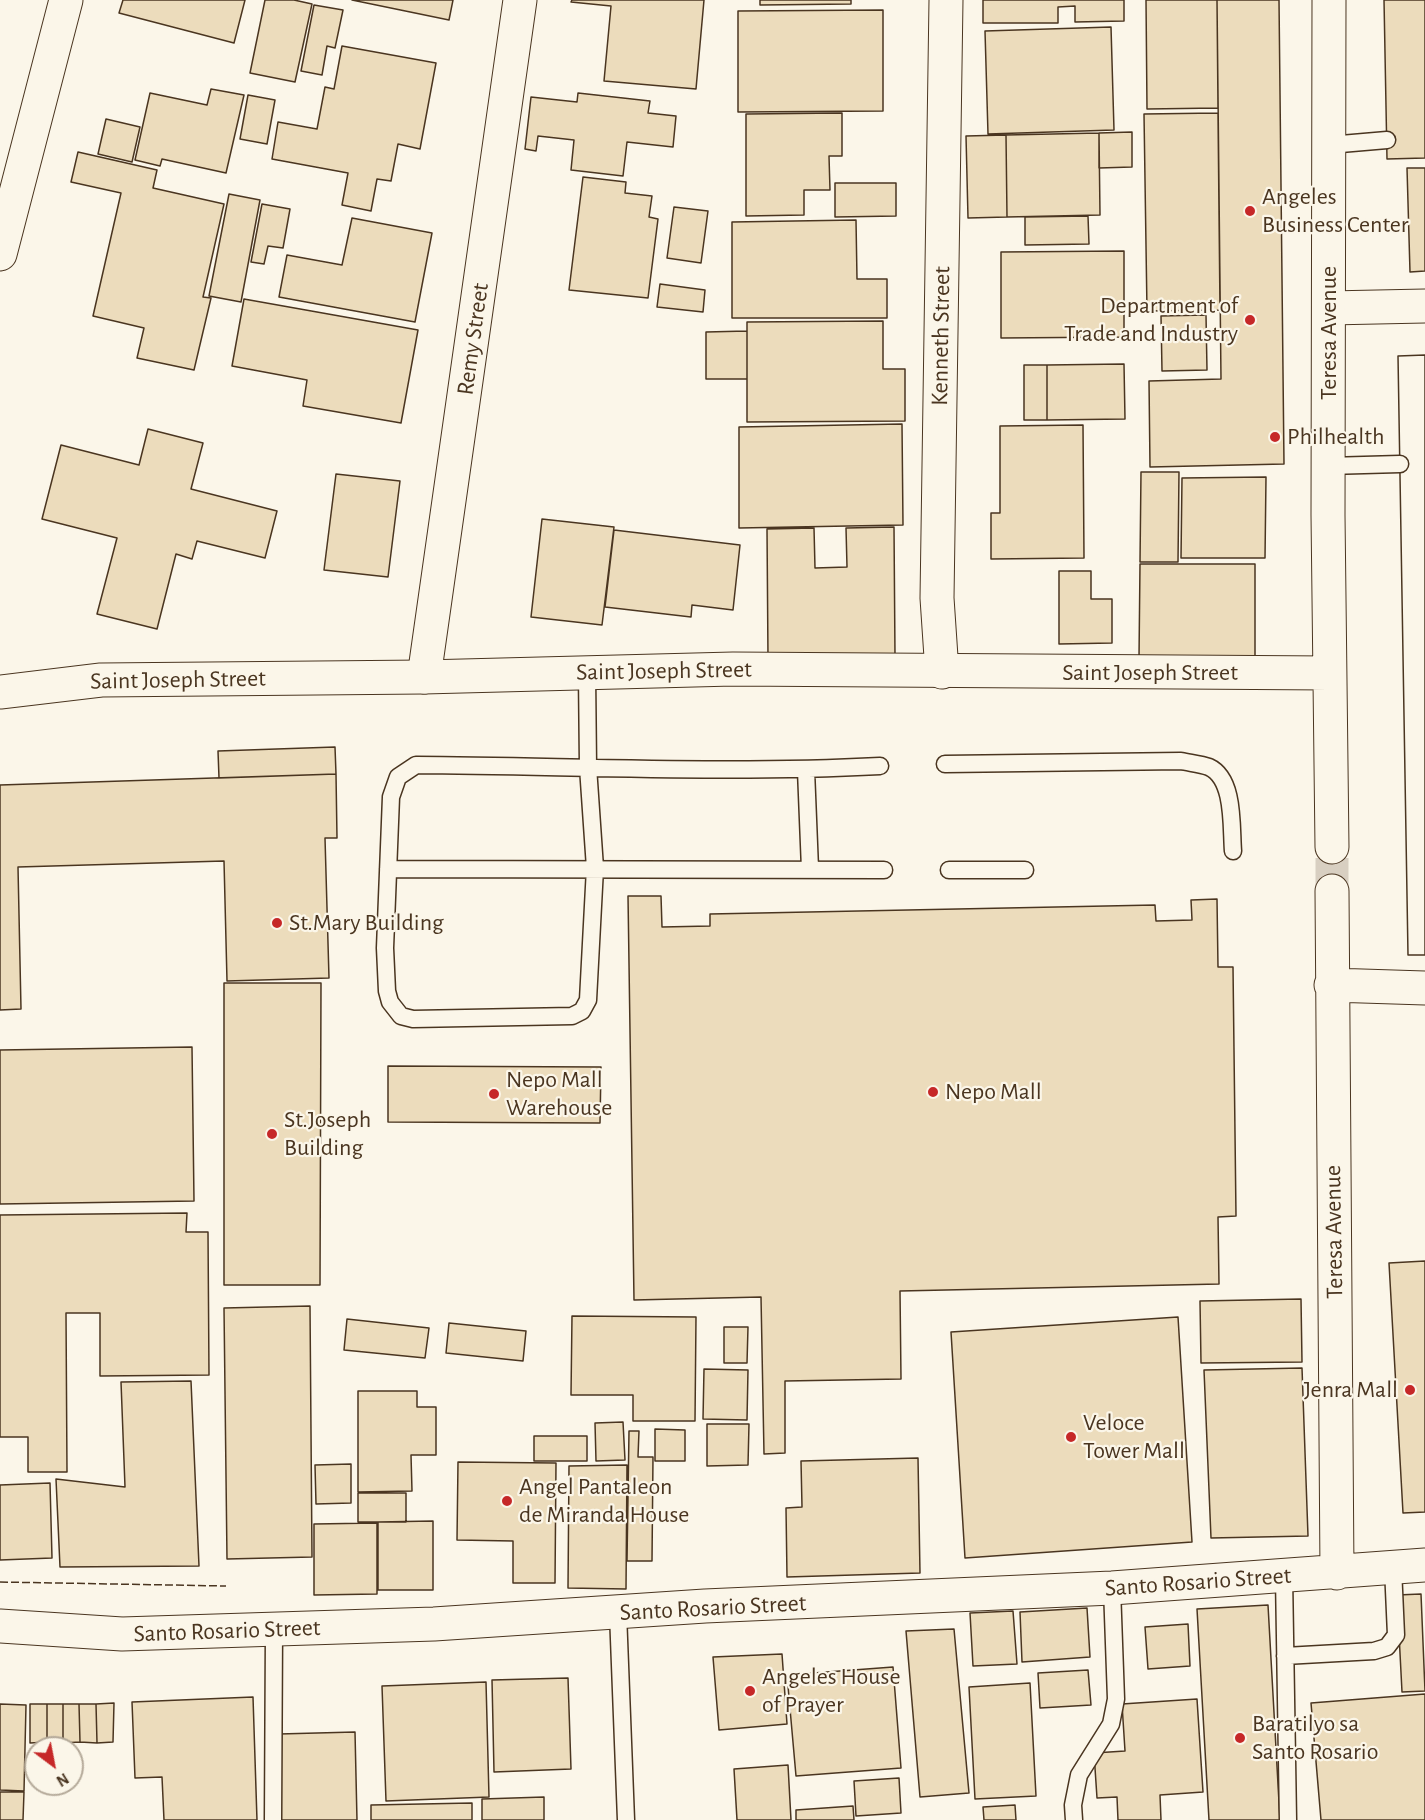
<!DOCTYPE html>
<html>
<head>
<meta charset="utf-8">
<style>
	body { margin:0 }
	#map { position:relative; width:1425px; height:1820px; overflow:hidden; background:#fbf6e9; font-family:"Alegreya Sans",sans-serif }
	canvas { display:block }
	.north { position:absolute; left:24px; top:1736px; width:60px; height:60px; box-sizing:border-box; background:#fbf6e9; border:2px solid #b4a999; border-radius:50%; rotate:148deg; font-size:16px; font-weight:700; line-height:24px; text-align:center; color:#4a3520 }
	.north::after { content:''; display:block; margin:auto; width:21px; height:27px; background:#c62828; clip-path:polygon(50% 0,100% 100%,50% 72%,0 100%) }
</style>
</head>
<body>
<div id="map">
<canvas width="1425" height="1820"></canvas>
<div class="north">N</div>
</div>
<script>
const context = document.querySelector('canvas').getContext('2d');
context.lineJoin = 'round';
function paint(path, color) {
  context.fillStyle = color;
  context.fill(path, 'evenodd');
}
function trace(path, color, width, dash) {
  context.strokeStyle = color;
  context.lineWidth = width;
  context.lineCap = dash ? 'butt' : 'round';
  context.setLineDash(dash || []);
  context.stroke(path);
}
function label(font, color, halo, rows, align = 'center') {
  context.font = font + ' "Alegreya Sans",sans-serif';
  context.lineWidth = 4.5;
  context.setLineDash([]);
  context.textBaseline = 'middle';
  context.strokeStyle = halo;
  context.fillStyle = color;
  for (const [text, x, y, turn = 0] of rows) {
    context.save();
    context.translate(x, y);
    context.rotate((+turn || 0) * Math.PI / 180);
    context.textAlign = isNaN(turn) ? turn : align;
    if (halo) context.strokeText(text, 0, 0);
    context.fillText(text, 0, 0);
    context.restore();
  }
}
const building = new Path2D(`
	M 123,0 L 245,0 L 234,43 L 119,13 Z
	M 265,0 L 294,0 L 312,4 L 295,82 L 250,73 Z
	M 352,0 L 453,0 L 449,20 Z
	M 572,0 L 704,0 L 696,89 L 604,81 L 611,6 L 571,2 Z
	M 760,0 L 851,0 L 851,4 L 760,5 Z
	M 983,0 L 1124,0 L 1124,21 L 1075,22 L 1075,6 L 1058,7 L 1058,23 L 983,23 Z
	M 1146,0 L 1217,0 L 1218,108 L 1147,109 Z
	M 1217,0 L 1279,0 L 1284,464 L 1150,467 L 1149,381 L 1221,379 Z
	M 1384,0 L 1425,0 L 1425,158 L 1387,159 Z
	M 314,5 L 343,10 L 335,48 L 327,46 L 322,75 L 301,71 Z
	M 883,10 L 883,111 L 738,112 L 738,11 Z
	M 1111,27 L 1114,130 L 988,134 L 985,31 Z
	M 342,46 L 436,63 L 420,149 L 398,144 L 391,181 L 377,179 L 371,211 L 342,205 L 348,173 L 272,159 L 278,122 L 317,129 L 325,87 L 334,89 Z
	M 211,89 L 244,95 L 226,173 L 162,159 L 160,166 L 135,160 L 150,93 L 207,105 Z
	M 578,93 L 650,101 L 648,113 L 676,116 L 673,147 L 627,142 L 623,176 L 571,170 L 574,140 L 538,136 L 536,151 L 525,149 L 531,97 L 577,102 Z
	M 248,95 L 275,100 L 267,144 L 240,139 Z
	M 842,113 L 842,156 L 829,156 L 830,190 L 804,190 L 804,215 L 746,216 L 746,114 Z
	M 1218,113 L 1220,310 L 1147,311 L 1144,114 Z
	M 106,119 L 140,127 L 132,162 L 98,154 Z
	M 1132,132 L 1132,167 L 1099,168 L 1099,133 Z
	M 1099,133 L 1100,215 L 1007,217 L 1006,135 Z
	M 1006,135 L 1007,217 L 968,218 L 966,136 Z
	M 78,152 L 157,170 L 153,188 L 224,204 L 203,297 L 211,298 L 194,370 L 137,358 L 144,328 L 93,316 L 121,193 L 71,182 Z
	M 1407,168 L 1425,168 L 1425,271 L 1410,272 Z
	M 583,177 L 626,182 L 625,193 L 652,196 L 649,217 L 658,219 L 648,298 L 569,290 Z
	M 835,183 L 896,183 L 896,216 L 835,217 Z
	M 229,194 L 260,200 L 241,302 L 209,296 Z
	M 262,204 L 290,209 L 283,248 L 268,246 L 264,264 L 251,262 Z
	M 674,207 L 708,211 L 701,263 L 667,258 Z
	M 1088,216 L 1089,244 L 1025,245 L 1025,217 Z
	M 352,218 L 432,233 L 415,322 L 279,297 L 287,255 L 342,265 Z
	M 856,220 L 857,279 L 887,279 L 887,318 L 732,318 L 732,222 Z
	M 1124,251 L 1124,337 L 1001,338 L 1001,252 Z
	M 660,284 L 705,290 L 703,312 L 657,307 Z
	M 244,299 L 418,330 L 401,423 L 303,406 L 307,380 L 232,366 Z
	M 1206,315 L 1207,370 L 1162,371 L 1161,316 Z
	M 883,321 L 883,369 L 905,369 L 905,421 L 747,422 L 747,322 Z
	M 747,331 L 747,379 L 706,379 L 706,332 Z
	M 1425,355 L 1425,955 L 1408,955 L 1398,356 Z
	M 1425,355 L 1425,955 L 1408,955 L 1398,356 Z
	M 1124,364 L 1125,419 L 1047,420 L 1047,365 Z
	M 1024,365 L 1047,365 L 1047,420 L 1024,420 Z
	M 902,424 L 903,525 L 739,528 L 739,427 Z
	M 1083,425 L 1084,558 L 991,559 L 991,513 L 1000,513 L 1000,426 Z
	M 148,429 L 203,443 L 191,489 L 277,511 L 265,558 L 197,541 L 192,559 L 176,554 L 157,629 L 97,614 L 117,538 L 42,519 L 61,445 L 139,465 Z
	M 1141,472 L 1179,472 L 1178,562 L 1140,562 Z
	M 336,474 L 400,481 L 388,577 L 324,570 Z
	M 1266,477 L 1265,558 L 1181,558 L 1182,478 Z
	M 542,519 L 614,527 L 602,625 L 531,617 Z
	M 894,527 L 895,657 L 768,659 L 767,529 L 814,528 L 815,568 L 847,567 L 846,528 Z
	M 614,530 L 740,545 L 733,610 L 692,605 L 691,617 L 605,607 Z
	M 1140,564 L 1255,564 L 1255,658 L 1139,658 Z
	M 1059,571 L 1091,571 L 1091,599 L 1112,599 L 1112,643 L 1059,644 Z
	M 335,747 L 336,774 L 219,778 L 218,751 Z
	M 336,774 L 337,838 L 325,838 L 329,978 L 227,981 L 224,861 L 18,867 L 21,1009 L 0,1010 L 0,785 Z
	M 628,896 L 661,896 L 662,927 L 710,926 L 710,914 L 1155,905 L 1156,921 L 1192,920 L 1191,900 L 1217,899 L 1218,967 L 1233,967 L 1236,1216 L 1218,1217 L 1219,1284 L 900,1291 L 901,1379 L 785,1381 L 785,1453 L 764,1454 L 761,1297 L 634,1300 Z
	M 224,983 L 321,983 L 320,1285 L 224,1285 Z
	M 192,1047 L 194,1201 L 0,1204 L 0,1050 Z
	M 388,1066 L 601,1067 L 600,1123 L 388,1122 Z
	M 187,1213 L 186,1232 L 208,1232 L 209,1375 L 100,1376 L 100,1313 L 66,1313 L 67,1472 L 28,1472 L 28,1437 L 0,1437 L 0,1215 Z
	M 1425,1261 L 1425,1512 L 1403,1513 L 1389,1263 Z
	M 1301,1299 L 1302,1362 L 1201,1363 L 1200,1301 Z
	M 310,1306 L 312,1557 L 227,1559 L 224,1308 Z
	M 572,1316 L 696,1317 L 695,1421 L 633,1421 L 633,1395 L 571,1395 Z
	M 1178,1317 L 1192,1542 L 965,1558 L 951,1332 Z
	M 347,1319 L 429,1328 L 425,1358 L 344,1350 Z
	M 449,1323 L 526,1331 L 523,1361 L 446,1353 Z
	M 724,1327 L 748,1327 L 747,1363 L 724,1363 Z
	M 1302,1368 L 1308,1536 L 1211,1538 L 1204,1370 Z
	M 704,1369 L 748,1370 L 747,1420 L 703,1419 Z
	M 191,1381 L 199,1566 L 60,1567 L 56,1479 L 125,1487 L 121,1382 Z
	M 358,1391 L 417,1391 L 417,1407 L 436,1407 L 436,1455 L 411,1455 L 412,1491 L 358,1492 Z
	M 623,1422 L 625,1460 L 596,1461 L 595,1423 Z
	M 707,1424 L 749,1424 L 748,1465 L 707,1466 Z
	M 655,1429 L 685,1430 L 685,1461 L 655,1461 Z
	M 629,1431 L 639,1431 L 638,1457 L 653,1457 L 652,1561 L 627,1561 Z
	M 534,1436 L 587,1436 L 587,1461 L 534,1461 Z
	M 918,1458 L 920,1573 L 787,1577 L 786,1508 L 802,1507 L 801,1461 Z
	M 458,1462 L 556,1463 L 555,1583 L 513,1583 L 513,1541 L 457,1540 Z
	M 351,1464 L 351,1503 L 316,1504 L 315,1465 Z
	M 627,1465 L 626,1589 L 568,1588 L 569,1466 Z
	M 50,1483 L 52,1558 L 0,1560 L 0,1485 Z
	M 358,1493 L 406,1493 L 406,1522 L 358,1522 Z
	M 433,1521 L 433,1590 L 378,1590 L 378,1522 Z
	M 377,1523 L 377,1594 L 314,1595 L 314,1524 Z
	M 1421,1594 L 1425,1691 L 1402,1692 L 1397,1595 Z
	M 1268,1605 L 1280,1820 L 1209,1820 L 1197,1609 Z
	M 1087,1608 L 1090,1657 L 1022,1662 L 1020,1612 Z
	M 1013,1611 L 1017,1664 L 973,1666 L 970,1613 Z
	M 1188,1624 L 1190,1666 L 1148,1669 L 1145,1627 Z
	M 954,1629 L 969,1793 L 920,1797 L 906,1631 Z
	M 782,1654 L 787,1724 L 719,1730 L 713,1657 Z
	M 893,1667 L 901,1768 L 796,1776 L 787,1675 Z
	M 1088,1670 L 1091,1705 L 1040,1708 L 1038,1673 Z
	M 568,1678 L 571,1769 L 494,1772 L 492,1680 Z
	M 486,1682 L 489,1797 L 386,1801 L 382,1686 Z
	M 1030,1683 L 1036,1796 L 975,1799 L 969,1687 Z
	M 1425,1694 L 1425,1820 L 1321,1820 L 1311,1703 Z
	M 253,1697 L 257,1820 L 164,1820 L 162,1777 L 135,1778 L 132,1702 Z
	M 1197,1699 L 1203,1792 L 1160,1795 L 1161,1820 L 1118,1820 L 1117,1797 L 1097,1798 L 1094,1753 L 1125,1751 L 1122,1704 Z
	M 114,1703 L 113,1742 L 97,1743 L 96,1704 Z
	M 0,1704 L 26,1705 L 24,1791 L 0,1790 Z
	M 30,1704 L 47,1704 L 47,1742 L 30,1743 Z
	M 47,1704 L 63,1704 L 63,1743 L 47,1742 Z
	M 63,1704 L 79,1704 L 80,1742 L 63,1743 Z
	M 79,1704 L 96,1704 L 97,1743 L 80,1742 Z
	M 355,1732 L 357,1820 L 281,1820 L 279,1734 Z
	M 788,1765 L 791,1820 L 737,1820 L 734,1769 Z
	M 899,1778 L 901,1813 L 856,1816 L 854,1781 Z
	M 0,1792 L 24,1792 L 23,1820 L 0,1820 Z
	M 544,1797 L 544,1820 L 482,1820 L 482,1799 Z
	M 472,1803 L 472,1820 L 371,1820 L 371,1805 Z
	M 1015,1805 L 1016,1820 L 984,1820 L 983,1807 Z
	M 853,1806 L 854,1820 L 796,1820 L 796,1810 Z`);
const secondaryTunnel = new Path2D(`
	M 1332,891 L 1332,847`);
const lane = new Path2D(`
	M 1329,145 L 1387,140
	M 1328,466 L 1400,464
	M 587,673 L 588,767 L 595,868 L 588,1000 L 582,1011 L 572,1016 L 413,1019 L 401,1016 L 390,1002 L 387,991 L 385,948 L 391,797 L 398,777 L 416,765 C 571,766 726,774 880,766
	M 945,764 L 1181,761 C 1190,763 1201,764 1209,767 C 1235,779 1231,827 1233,851
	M 806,770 L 810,869
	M 388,869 L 884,870
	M 949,870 L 1025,870
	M 1284,1576 L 1288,1820
	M 618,1613 L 626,1820
	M 1285,1656 L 1374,1651 L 1387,1647 L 1396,1635 L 1393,1568
	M 273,1820 L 274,1629
	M 1074,1820 L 1073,1805 L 1079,1775 L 1111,1724 L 1116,1699 L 1112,1588`);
const street = new Path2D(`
	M 0,254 L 66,0
	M 1329,308 L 1425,306
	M 942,672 L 937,598 L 946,0
	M 424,677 L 520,0`);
const secondary = new Path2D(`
	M 1329,0 L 1328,515 L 1332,847
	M 0,692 L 101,680 L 424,677 L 733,669 L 1329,673
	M 1332,891 L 1337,1573
	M 1331,985 L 1425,988
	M 0,1626 L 122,1634 L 434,1624 L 705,1606 L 1112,1588 L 1425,1565`);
const fence = new Path2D(`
	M 0,1582 L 226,1586`);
const markers = [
	[1250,211,6,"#c62828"],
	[1250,320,6,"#c62828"],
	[1275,437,6,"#c62828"],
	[277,923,6,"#c62828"],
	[933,1092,6,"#c62828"],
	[494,1094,6,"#c62828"],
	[272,1134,6,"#c62828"],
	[1410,1390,6,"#c62828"],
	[1071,1437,6,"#c62828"],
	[507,1501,6,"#c62828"],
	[750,1691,6,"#c62828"],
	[1240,1738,6,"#c62828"]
];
const poiNames = [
	["Angeles",1262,197],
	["Business Center",1262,225],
	["Department of",1238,306,"right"],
	["Trade and Industry",1238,334,"right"],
	["Philhealth",1287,437],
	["St.Mary Building",289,923],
	["Nepo Mall",506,1080],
	["Warehouse",506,1108],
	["Nepo Mall",945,1092],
	["St.Joseph",284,1120],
	["Building",284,1148],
	["Jenra Mall",1398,1390,"right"],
	["Veloce",1083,1423],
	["Tower Mall",1083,1451],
	["Angel Pantaleon",519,1487],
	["de Miranda House",519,1515],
	["Angeles House",762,1677],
	["of Prayer",762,1705],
	["Baratilyo sa",1252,1724],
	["Santo Rosario",1252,1752]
];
const streetNames = [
	["Teresa Avenue",1329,333,-90],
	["Kenneth Street",941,336,-89],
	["Remy Street",473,339,-82],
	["Saint Joseph Street",664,671,-1],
	["Saint Joseph Street",1150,673],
	["Saint Joseph Street",178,680,-1],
	["Teresa Avenue",1334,1232,-91],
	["Santo Rosario Street",1198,1582,-4],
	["Santo Rosario Street",713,1608,-3],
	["Santo Rosario Street",227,1631,-2]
];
paint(building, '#ecdcbc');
trace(building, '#4a3520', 1.5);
trace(secondaryTunnel, '#d8cfc1', 33, [33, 16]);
trace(lane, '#4a3520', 19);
trace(street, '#4a3520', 35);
trace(secondary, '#4a3520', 35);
trace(lane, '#fbf6e9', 16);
trace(street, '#fbf6e9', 33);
trace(secondary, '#fbf6e9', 33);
trace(fence, '#4a3520', 1.5, [8, 3]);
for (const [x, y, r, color] of markers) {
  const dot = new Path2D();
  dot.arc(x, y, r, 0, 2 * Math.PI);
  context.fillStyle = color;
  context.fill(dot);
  trace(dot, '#fbf6e9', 2);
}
label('24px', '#4a3520', '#fbf6e9', poiNames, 'left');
label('24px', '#4a3520', '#fbf6e9', streetNames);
</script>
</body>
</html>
